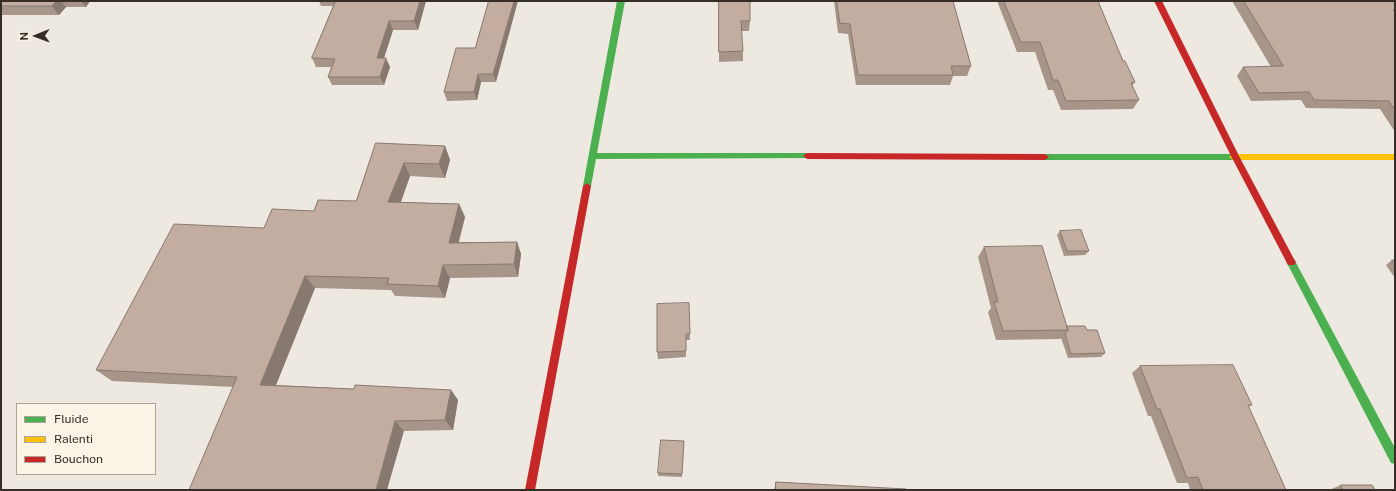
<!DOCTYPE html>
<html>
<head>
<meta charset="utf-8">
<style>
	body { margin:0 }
	#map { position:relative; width:1396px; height:491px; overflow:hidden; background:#ede8e0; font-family:"Public Sans",sans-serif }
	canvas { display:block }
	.frame { position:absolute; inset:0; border:2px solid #372d27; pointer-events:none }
	.legend { position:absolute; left:16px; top:403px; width:140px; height:72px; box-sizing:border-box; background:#faf3e6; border:1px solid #aca49a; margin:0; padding:5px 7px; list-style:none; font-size:12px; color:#372d27 }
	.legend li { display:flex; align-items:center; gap:8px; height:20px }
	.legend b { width:20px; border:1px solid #aca49a }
	.north { position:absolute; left:16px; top:16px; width:40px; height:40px; -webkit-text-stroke:3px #faf3e6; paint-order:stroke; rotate:269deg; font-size:11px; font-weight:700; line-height:16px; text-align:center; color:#372d27 }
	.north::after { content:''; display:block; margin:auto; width:14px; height:18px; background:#372d27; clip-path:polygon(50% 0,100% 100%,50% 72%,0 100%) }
</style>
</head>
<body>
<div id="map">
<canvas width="1396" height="491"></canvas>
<div class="frame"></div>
<ul class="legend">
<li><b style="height:5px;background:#4caf50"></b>Fluide</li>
<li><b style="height:5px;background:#ffc107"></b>Ralenti</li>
<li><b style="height:5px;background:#c62828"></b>Bouchon</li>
</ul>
<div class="north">N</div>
</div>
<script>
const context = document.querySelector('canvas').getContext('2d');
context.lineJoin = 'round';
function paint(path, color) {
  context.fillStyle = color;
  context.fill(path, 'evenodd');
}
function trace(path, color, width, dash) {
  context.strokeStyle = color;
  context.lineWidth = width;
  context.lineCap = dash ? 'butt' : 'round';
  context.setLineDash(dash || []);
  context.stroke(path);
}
const fast = new Path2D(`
	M 617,1 L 625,1 L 597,153 L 807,153 L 810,154 L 811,156 L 810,158 L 596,159 L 591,186 L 590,188 L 584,188 L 583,186 Z
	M 1045,154 L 1233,154 L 1237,157 L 1233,160 L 1045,160 L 1041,157 Z
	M 1291,258 L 1294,259 L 1395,448 L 1395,464 L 1391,463 L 1288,265 L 1286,262 L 1288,259 Z`);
const slow = new Path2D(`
	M 1233,154 L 1395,154 L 1395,160 L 1233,160 L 1229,157 Z`);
const jam = new Path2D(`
	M 1154,1 L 1162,1 L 1239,156 L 1294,259 L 1296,262 L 1294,265 L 1288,265 L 1231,156 Z
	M 807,153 L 1045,154 L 1049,157 L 1045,160 L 807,159 L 803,156 Z
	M 587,183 L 591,186 L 535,490 L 525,490 L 583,186 Z`);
const wall = new Path2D(`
	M 1,1 L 90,1 L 86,7 L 66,7 L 59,15 L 1,15 Z
	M 319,1 L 426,1 L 418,30 L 393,30 L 384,58 L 390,67 L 384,85 L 332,85 L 328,77 L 331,67 L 316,67 L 312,58 L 333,6 L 321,6 Z
	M 489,1 L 496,82 L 481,82 L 477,100 L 447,101 L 444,92 L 475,48 Z
	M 719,1 L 750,21 L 749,31 L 741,31 L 743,51 L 743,61 L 719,62 Z
	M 834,1 L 953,1 L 971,66 L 967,76 L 953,76 L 950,85 L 856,85 L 848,34 L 838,33 Z
	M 997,1 L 1098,1 L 1123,61 L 1135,82 L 1132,86 L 1139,100 L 1133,109 L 1061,110 L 1053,90 L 1048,90 L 1035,52 L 1017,52 Z
	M 1232,1 L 1395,1 L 1395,132 L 1380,109 L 1306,108 L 1301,100 L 1251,101 L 1237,76 L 1243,67 L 1271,67 Z
	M 376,143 L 445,146 L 450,160 L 445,178 L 410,176 L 401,202 L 459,204 L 465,217 L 459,242 L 517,242 L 521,254 L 518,277 L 450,278 L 445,298 L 395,296 L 391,290 L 315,288 L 276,385 L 354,389 L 451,390 L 458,400 L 453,430 L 404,431 L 233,387 L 112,381 L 96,370 L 264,228 L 314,211 L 356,201 Z
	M 1060,231 L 1089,251 L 1085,255 L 1064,256 L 1057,235 Z
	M 984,247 L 1067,326 L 1087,330 L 1105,353 L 1101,357 L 1068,358 L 1061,338 L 1060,339 L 996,340 L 988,312 L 991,308 L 978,257 Z
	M 1392,260 L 1395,260 L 1395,278 L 1386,265 Z
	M 689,303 L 690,340 L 686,340 L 686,357 L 658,359 L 657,352 Z
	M 1140,366 L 1252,405 L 1248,407 L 1286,490 L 1190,490 L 1188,483 L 1177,483 L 1151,416 L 1148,416 L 1132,373 Z
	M 684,441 L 682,477 L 658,476 L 658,473 Z
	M 776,482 L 906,490 L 774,490 Z
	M 1341,485 L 1375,490 L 1329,490 Z`);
const shadedWall = new Path2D(`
	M 56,1 L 61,1 L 66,7 L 59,15 L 52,6 Z
	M 81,1 L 90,1 L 86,7 Z
	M 420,1 L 426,1 L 418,30 L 414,21 Z
	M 514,1 L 518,1 L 496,82 L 493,74 Z
	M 389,21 L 393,30 L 381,67 L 377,58 Z
	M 386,58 L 390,67 L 384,85 L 380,77 Z
	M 478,74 L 481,82 L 477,100 L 474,92 Z
	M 445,146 L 450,160 L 445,178 L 439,164 Z
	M 404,163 L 410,176 L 396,215 L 388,202 Z
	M 459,204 L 465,217 L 455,255 L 449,243 Z
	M 517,242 L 521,254 L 518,277 L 514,264 Z
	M 443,265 L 450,278 L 445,298 L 438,286 Z
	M 305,276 L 315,288 L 272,395 L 260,385 Z
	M 451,390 L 458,400 L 453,430 L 445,420 Z
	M 395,421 L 404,431 L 387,490 L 376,490 Z`);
const building = new Path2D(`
	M 1,1 L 56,1 L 52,6 L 1,6 Z
	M 336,1 L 420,1 L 414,21 L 389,21 L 377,58 L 386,58 L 380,77 L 328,77 L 335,59 L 312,58 Z
	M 489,1 L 514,1 L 493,74 L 478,74 L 474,92 L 444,92 L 456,48 L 475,48 Z
	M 719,1 L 750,1 L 750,21 L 741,21 L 743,51 L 719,52 Z
	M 837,1 L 953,1 L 971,66 L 951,66 L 953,75 L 858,75 L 850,24 L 840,23 Z
	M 1004,1 L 1098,1 L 1123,61 L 1125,61 L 1135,82 L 1131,83 L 1139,100 L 1066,101 L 1058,80 L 1053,80 L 1040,42 L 1021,42 Z
	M 1244,1 L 1395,1 L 1395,10 L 1393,10 L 1395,12 L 1395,110 L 1389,101 L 1314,100 L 1309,92 L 1259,93 L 1243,67 L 1283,66 Z
	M 376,143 L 445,146 L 439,164 L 404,163 L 388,202 L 459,204 L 449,243 L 517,242 L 514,264 L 443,265 L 438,286 L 387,284 L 389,278 L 305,276 L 260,385 L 354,389 L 355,385 L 451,390 L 445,420 L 395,421 L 376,490 L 189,490 L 237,377 L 96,370 L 174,224 L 264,228 L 272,209 L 314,211 L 318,200 L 356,201 Z
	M 1081,230 L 1089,251 L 1067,251 L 1060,231 Z
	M 1042,246 L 1068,330 L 1003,331 L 994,302 L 998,302 L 984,247 Z
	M 1392,260 L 1395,260 L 1395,264 Z
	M 689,303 L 690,334 L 686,334 L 686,351 L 657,352 L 657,304 Z
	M 1067,326 L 1085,326 L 1087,330 L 1097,330 L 1105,353 L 1071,354 L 1065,334 L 1068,330 Z
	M 1233,365 L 1252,405 L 1248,405 L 1286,490 L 1203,490 L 1198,477 L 1187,478 L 1160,409 L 1157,409 L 1140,366 Z
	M 661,440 L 684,441 L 682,474 L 658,473 Z
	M 776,482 L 906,489 L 906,490 L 776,490 Z
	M 1341,485 L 1372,485 L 1375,490 L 1343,490 Z`);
paint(fast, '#4caf50');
paint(slow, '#ffc107');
paint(jam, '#c62828');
paint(wall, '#a7958a');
paint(shadedWall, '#887970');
paint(building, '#c2ada0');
trace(building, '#887970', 1);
</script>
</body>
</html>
